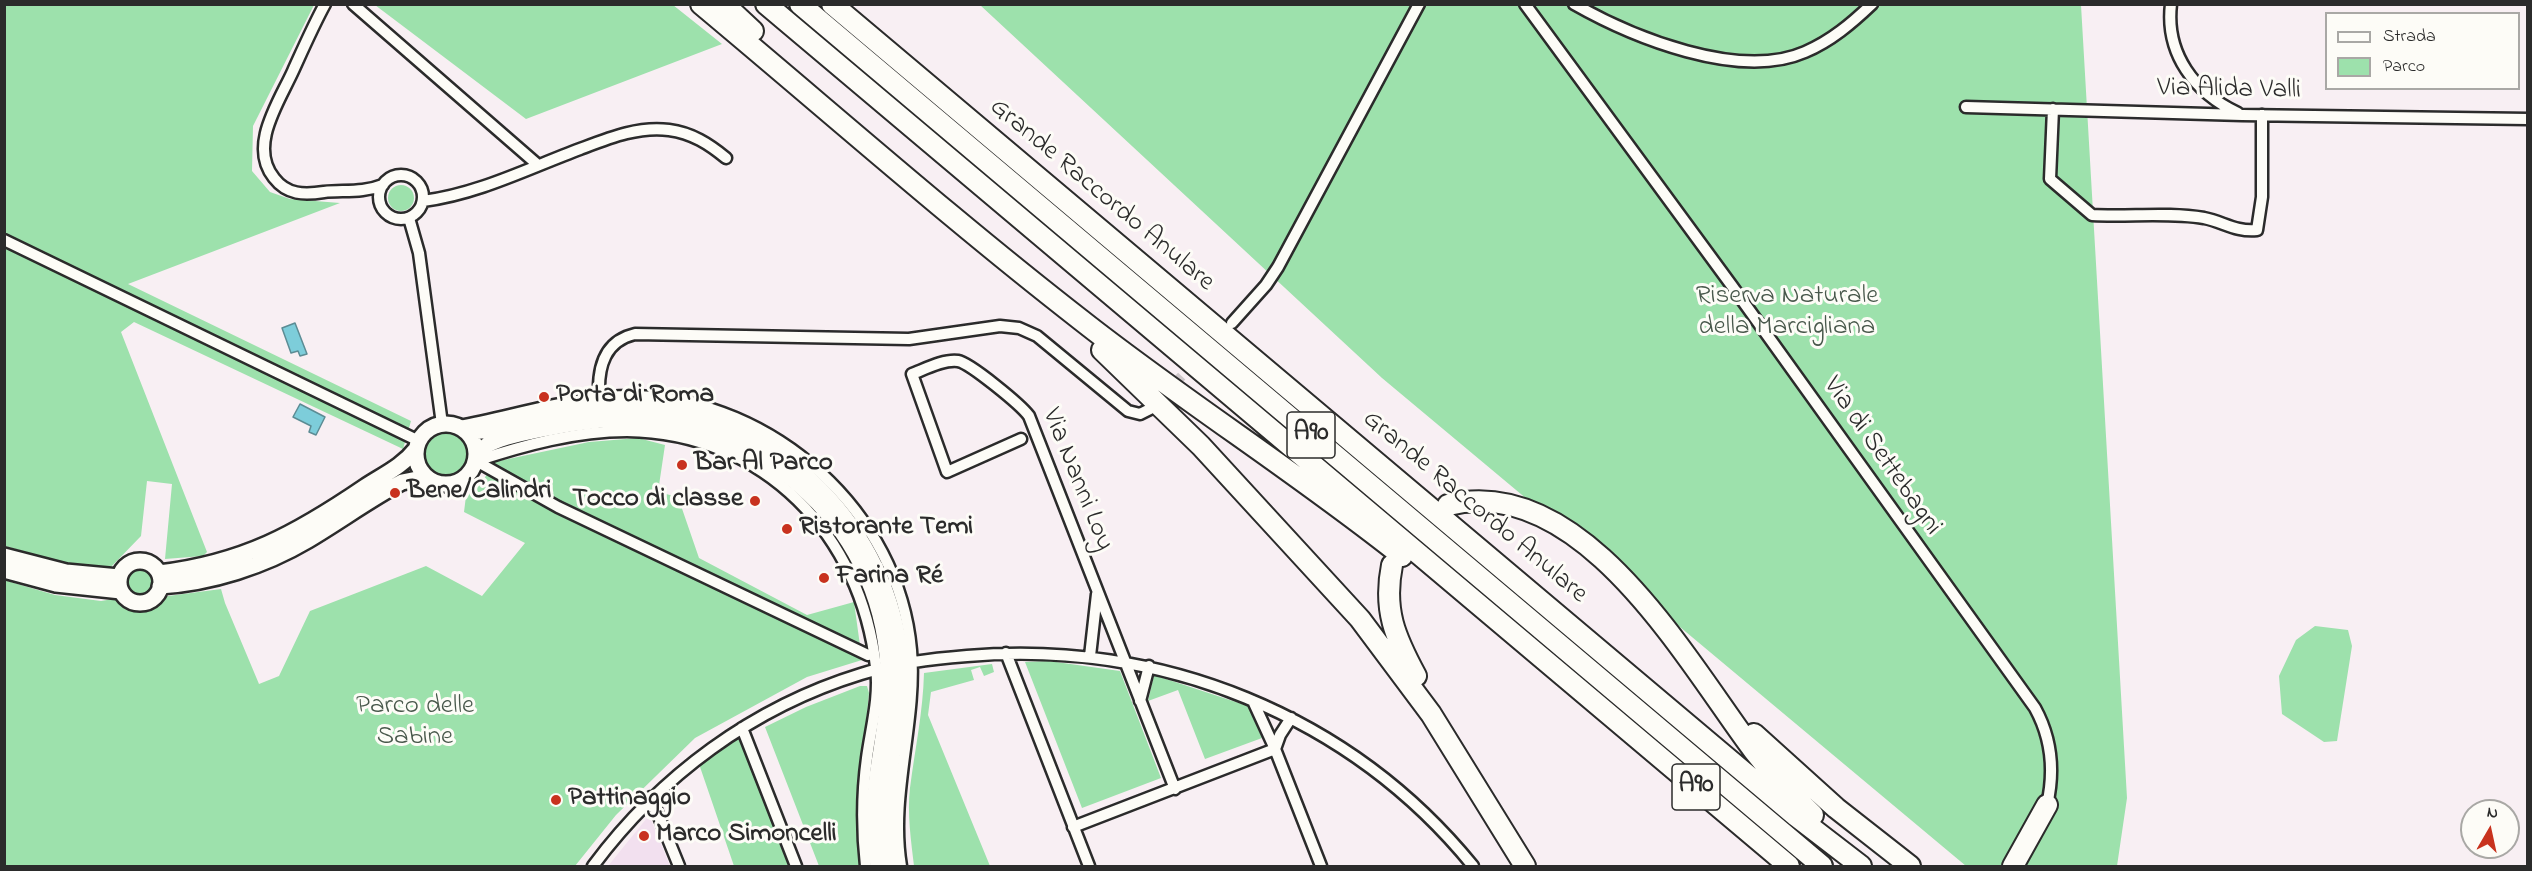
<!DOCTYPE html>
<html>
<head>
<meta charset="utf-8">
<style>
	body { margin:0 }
	#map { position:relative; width:2532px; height:871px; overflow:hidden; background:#f8eff3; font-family:"Indie Flower",sans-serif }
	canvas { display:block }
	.frame { position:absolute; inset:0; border:6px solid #2b2b2b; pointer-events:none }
	.legend { position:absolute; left:2325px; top:12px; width:195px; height:78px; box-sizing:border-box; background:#fdfcf7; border:2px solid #a9a8a5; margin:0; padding:8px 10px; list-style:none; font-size:18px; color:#2b2b2b }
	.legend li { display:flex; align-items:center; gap:12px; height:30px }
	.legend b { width:30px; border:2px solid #a9a8a5 }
	.north { position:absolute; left:2460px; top:799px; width:60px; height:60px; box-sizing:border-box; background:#fdfcf7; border:2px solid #a9a8a5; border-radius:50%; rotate:9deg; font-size:16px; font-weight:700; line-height:24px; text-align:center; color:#2b2b2b }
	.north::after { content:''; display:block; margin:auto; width:21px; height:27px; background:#c8321e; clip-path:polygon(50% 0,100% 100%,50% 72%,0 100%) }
</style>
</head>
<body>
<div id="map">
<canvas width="2532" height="871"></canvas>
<div class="frame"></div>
<ul class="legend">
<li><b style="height:8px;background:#fdfcf7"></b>Strada</li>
<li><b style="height:16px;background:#9de1ac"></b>Parco</li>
</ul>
<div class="north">N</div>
</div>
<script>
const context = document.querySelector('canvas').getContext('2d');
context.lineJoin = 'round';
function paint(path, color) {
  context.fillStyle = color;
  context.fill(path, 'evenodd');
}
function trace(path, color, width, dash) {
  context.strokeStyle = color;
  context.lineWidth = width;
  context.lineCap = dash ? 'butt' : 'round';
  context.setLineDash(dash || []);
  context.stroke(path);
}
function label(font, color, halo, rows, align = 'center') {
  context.font = font + ' "Indie Flower",sans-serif';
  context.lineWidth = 6;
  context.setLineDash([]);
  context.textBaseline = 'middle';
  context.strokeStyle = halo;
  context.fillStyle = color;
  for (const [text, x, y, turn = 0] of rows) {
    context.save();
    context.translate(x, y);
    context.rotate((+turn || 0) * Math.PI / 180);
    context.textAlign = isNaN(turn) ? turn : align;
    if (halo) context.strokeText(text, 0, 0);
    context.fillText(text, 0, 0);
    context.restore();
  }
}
const built = new Path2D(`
	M 647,818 L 651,820 L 670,866 L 608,866 Z`);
const green = new Path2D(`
	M 4,5 L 314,5 L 253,126 L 252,171 L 270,192 L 290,199 L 340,203 L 128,284 L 411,421 L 403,449 L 134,322 L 121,332 L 207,552 L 203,556 L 165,559 L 172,484 L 147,481 L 141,536 L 111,567 L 61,562 L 5,546 Z
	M 375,5 L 673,5 L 722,44 L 526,119 Z
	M 980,5 L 2081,5 L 2127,798 L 2117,866 L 1966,866 L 1382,378 Z
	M388 198a13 13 0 1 1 26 0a13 13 0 1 1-26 0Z
	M423 454a24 24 0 1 1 48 0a24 24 0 1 1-48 0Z
	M 638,438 L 665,445 L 658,492 L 678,497 L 699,558 L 807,615 L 854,602 L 862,660 L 807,677 L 695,738 L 616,815 L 575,866 L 5,866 L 4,580 L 55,595 L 101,601 L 125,597 L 140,603 L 153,598 L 221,589 L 225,603 L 259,684 L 279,676 L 310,611 L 426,566 L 482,596 L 525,543 L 464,512 L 466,496 L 481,484 L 494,462 L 589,442 Z
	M128 582a12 12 0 1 1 24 0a12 12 0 1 1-24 0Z
	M 2315,626 L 2348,630 L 2352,646 L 2337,741 L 2324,742 L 2282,714 L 2279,676 L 2296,640 Z
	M 1049,661 L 1120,671 L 1161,778 L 1082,808 L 1025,662 Z
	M 992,664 L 994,672 L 984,676 L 980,667 L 971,670 L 974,680 L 931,692 L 928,715 L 990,866 L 914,866 C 911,841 907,813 910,788 C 915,749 923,712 924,673 Z
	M 1154,675 L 1248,706 L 1262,738 L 1205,759 L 1178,690 L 1148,701 Z
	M 860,686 L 867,686 L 869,693 C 864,753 851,806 860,866 L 819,866 L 765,727 L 806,707 Z
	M 734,738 L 742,741 L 792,866 L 734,866 L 699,764 Z`);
const water = new Path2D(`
	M 295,323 L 307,354 L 300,356 L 298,351 L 291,353 L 282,328 Z
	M 300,404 L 325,417 L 316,435 L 309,432 L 311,426 L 293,417 Z`);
const streetTunnel = new Path2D(`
	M 1154,405 L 1226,330`);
const street = new Path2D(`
	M 325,4 C 313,26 303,49 293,71 C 279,102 248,146 274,178 C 287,195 304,195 324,192 C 344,190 363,193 383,185
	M 353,4 L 538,165
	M 1525,4 L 1732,286 L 2035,708 C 2052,739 2055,770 2047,805
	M 1574,4 C 1632,37 1739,81 1805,52 C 1831,41 1852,23 1872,4
	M 2171,4 C 2165,54 2195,93 2238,113
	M 1966,107 L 2242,115 L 2528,119
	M 2053,109 L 2050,179 L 2092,215 C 2130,217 2167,212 2204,218 C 2224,222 2235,232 2257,230 L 2262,197 L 2262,115
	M379 197a22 22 0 1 1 44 0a22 22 0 1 1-44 0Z
	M 423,201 C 478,194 529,168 580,149 C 609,138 638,126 669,130 C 692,133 709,144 726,158
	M 409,218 L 419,253 L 442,424
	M 4,240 L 419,441
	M 1232,323 L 1266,285 L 1278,267 L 1419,4
	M 599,394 C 598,366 605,341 635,334 L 909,339 L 1000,326 L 1019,328 L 1037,336 L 1128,411 L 1140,414 L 1150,409
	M 459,426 C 518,415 575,395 637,396 C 773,400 899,512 911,650 C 917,723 889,794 901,866
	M 1021,439 L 947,472 L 912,374 C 925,369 944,359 958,361 C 970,363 1021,405 1029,416 L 1175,789
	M 476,461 C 525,445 576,431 627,431 C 765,433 861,535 876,667 C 880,697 871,728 867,758 C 862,794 862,830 866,866
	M 476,461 L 558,507 L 868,655
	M 1006,653 L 1089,866
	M 1090,656 L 1097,594
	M 1140,701 L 1149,666
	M 1253,701 L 1275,749 L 1321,866
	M 742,728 L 796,866
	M 1275,749 L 1280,735 L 1291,718
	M 651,797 L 679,866
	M 1073,827 L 1275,749
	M 593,866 C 660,776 753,707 861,674 C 896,663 931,659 967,656 C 1160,639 1350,715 1473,866`);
const secondary = new Path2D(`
	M416 454a30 30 0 1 1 60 0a30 30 0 1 1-60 0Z
	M 465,430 C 489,436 536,419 562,414 C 590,408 619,406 648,408 C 780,418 891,530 901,663 C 903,695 896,727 892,758 C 887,794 887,830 891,866
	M 476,461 C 479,455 481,450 486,446 C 502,434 583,421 605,420 C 753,414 880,517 888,668 C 890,704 882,740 877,776 C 873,806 874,836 878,866
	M 4,556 L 66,572 L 119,577
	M119 582a21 21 0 1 1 42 0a21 21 0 1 1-42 0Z
	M 4,570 L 56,584 L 121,591
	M 159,573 C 243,563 296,534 365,487 C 383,475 402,467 416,449
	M 160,586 C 211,583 264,566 308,540 C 340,521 370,499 402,482 L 417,479 L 432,481`);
const highway = new Path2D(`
	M 701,4 C 828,110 951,219 1081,320 C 1185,402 1298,473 1402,556
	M 724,4 L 753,31
	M 766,4 L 1789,866
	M 800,4 L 1822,866
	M 832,4 L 1796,816 L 1861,866
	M 1102,350 L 1201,446 L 1360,619 L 1431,714 L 1525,866
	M 1448,505 C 1583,472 1687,662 1754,751 C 1772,774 1792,795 1813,815
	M 1392,565 C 1383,610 1395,637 1416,676
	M 1754,734 L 1836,808 L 1910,866
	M 2013,866 L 2047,805`);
const markers = [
	[544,397,6,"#c8321e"],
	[682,465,6,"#c8321e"],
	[395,493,6,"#c8321e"],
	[755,501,6,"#c8321e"],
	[787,529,6,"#c8321e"],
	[824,578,6,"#c8321e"],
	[556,800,6,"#c8321e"],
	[644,836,6,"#c8321e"]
];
const shields = [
	[1311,435,48],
	[1696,787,48]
];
const shieldNames = [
	["A90",1311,435],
	["A90",1696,787]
];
const streetNames = [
	["Via Alida Valli",2229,91,1],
	["Grande Raccordo Anulare",1101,196,40],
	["Via di Settebagni",1881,457,55],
	["Via Nanni Loy",1076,480,68],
	["Grande Raccordo Anulare",1474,508,40]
];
const parkNames = [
	["Riserva Naturale",1787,298],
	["della Marcigliana",1787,329],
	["Parco delle",415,708],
	["Sabine",415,739]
];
const poiNames = [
	["Porta di Roma",556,397],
	["Bar Al Parco",694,465],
	["Bene/Calindri",407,493],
	["Tocco di classe",743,501,"right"],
	["Ristorante Temi",799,529],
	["Farina Ré",836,578],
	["Pattinaggio",568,800],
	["Marco Simoncelli",656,836]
];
paint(built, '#f2e0ef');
paint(green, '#9de1ac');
paint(water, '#7dcdda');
trace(water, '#5c8c94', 1.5);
trace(streetTunnel, '#cfc8cb', 10, [10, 5]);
trace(street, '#2b2b2b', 15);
trace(secondary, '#2b2b2b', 20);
trace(highway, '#2b2b2b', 24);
trace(street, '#fdfcf7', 10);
trace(secondary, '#fdfcf7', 15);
trace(highway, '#fdfcf7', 20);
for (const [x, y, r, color] of markers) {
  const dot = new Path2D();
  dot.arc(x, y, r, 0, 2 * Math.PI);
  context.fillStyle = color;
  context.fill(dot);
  trace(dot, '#fdfcf7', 2);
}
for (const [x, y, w] of shields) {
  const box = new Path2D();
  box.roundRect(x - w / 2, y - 23, w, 46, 4.5);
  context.fillStyle = '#fdfcf7';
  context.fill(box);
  trace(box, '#2b2b2b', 1.5);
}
label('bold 26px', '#2b2b2b', null, shieldNames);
label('27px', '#2b2b2b', '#fdfcf7', streetNames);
label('27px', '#48584b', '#fdfcf7', parkNames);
label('bold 27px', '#2b2b2b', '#fdfcf7', poiNames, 'left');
</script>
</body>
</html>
